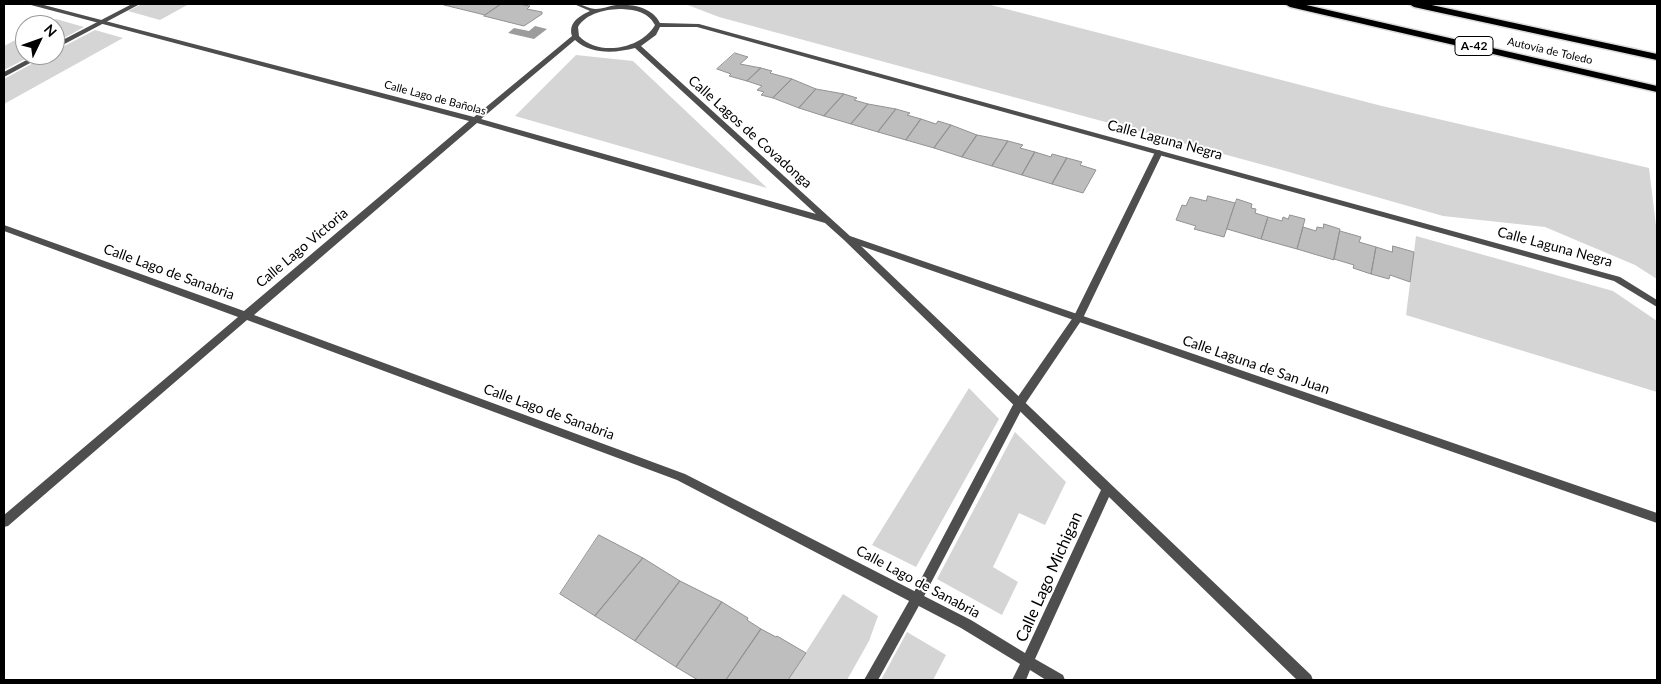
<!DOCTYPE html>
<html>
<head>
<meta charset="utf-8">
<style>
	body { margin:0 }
	#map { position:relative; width:1661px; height:684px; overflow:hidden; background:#fff; font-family:Lato,sans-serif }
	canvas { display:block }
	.frame { position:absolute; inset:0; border:5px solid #000; pointer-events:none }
	.north { position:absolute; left:15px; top:15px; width:50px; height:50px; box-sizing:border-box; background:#fff; border:1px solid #999; border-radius:50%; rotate:48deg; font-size:14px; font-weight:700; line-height:20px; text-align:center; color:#000 }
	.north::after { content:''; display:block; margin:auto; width:18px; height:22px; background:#000; clip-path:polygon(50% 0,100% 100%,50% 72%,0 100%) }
</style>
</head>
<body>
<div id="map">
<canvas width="1661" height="684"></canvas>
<div class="frame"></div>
<div class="north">N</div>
</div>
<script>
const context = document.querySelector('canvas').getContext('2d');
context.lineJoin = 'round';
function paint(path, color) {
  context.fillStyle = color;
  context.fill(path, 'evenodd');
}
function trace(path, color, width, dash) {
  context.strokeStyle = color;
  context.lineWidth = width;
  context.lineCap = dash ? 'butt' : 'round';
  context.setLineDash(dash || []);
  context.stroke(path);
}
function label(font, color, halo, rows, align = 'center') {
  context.font = font + ' Lato,sans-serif';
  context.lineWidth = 4;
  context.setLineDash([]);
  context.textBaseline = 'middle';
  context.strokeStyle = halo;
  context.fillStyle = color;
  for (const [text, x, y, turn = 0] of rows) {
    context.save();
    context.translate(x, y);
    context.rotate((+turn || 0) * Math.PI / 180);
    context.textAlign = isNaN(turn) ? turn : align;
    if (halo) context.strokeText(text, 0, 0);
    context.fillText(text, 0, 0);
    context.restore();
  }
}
const green = new Path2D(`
	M 142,4 L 189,4 L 160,20 L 128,11 Z
	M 685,4 L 987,4 L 1382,106 L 1649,168 L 1657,234 L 1657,279 L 1635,265 L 1545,227 L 1443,216 L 1282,170 L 719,17 Z
	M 56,19 L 84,27 L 55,43 L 55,25 L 45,25 Z
	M 95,30 L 123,38 L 4,104 L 4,79 L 48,55 L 55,55 L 55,51 Z
	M 25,35 L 25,55 L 33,55 L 4,70 L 4,46 Z
	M 576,55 L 633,61 L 767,188 L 515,116 Z
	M 1416,236 L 1613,291 L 1657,321 L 1657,392 L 1406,315 Z
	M 969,388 L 999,419 L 916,567 L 872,545 Z
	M 1015,432 L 1066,482 L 1045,525 L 1019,513 L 993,567 L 1018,582 L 1002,615 L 937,579 Z
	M 843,594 L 878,616 L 869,641 L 847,680 L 788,680 Z
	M 907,632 L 946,655 L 933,680 L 881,680 Z`);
const water = new Path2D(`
	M 535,26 L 547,29 L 534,39 L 508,33 L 514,28 L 529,31 Z`);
const building = new Path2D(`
	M 447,4 L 501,4 L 485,15 L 444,5 Z
	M 501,4 L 518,4 L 530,6 L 527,9 L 542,12 L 542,14 L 524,26 L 484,16 Z
	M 735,53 L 748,57 L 740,64 L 761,68 L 747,81 L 729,76 L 731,74 L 717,69 Z
	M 761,68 L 772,71 L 770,73 L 792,79 L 773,98 L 761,95 L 764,92 L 757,90 L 762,86 L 747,81 Z
	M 792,79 L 816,89 L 799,108 L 773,98 Z
	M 816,89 L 844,94 L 824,116 L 799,108 Z
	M 844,94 L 857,98 L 854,100 L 868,104 L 851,124 L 824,116 Z
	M 868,104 L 896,109 L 878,132 L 851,124 Z
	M 896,109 L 910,113 L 907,115 L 921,119 L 906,140 L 878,132 Z
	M 921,119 L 936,124 L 938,121 L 951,125 L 934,148 L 906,140 Z
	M 951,125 L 977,135 L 962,157 L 934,148 Z
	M 977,135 L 1008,141 L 992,166 L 962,157 Z
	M 1008,141 L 1023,145 L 1020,148 L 1035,152 L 1022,175 L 992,166 Z
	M 1035,152 L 1051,157 L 1052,154 L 1067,158 L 1052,184 L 1022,175 Z
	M 1067,158 L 1082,162 L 1080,165 L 1096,170 L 1083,193 L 1052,184 Z
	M 1208,196 L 1235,203 L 1224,237 L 1194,229 L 1196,226 L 1176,220 L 1182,205 L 1186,206 L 1190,197 L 1206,201 Z
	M 1237,199 L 1252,204 L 1251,208 L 1256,209 L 1255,213 L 1268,217 L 1261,239 L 1227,229 Z
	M 1290,215 L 1305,219 L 1297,249 L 1261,239 L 1268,217 L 1282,221 L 1283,217 L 1288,219 Z
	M 1324,224 L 1340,229 L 1334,260 L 1297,249 L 1303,227 L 1316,231 L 1317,227 L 1323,228 Z
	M 1340,231 L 1361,237 L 1359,242 L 1376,247 L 1371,274 L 1353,268 L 1354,265 L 1334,259 Z
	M 1393,246 L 1414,252 L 1410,282 L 1390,275 L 1389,279 L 1371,274 L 1376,247 L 1392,252 Z
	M 599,535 L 643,558 L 595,616 L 560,594 Z
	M 643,558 L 680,581 L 635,641 L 595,616 Z
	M 680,581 L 722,602 L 676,667 L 635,641 Z
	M 722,602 L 748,618 L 747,620 L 761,629 L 726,680 L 698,680 L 676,667 Z
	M 761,629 L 776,637 L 777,636 L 806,653 L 788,680 L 726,680 Z`);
const pedestrian = new Path2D(`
	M 132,4 L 140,4 L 55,49 L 55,44 Z
	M 36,55 L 45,55 L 4,77 L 4,72 Z
	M 1156,150 L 1159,150 L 1163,152 L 1083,318 L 1023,407 L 921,602 L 878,680 L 864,680 L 913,594 L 1015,401 L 1074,316 Z`);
const minor = new Path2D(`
	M 30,4 L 40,4 L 474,117 L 572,36 C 568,23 579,16 590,11 L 574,4 C 583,4 589,9 596,9 C 602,9 609,6 616,5 C 632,4 652,7 660,23 L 699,24 L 1620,277 L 1657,300 L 1657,307 L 1614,281 L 697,27 L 660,27 L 656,35 L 641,46 L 850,236 L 1657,513 L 1657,523 L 861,246 L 1311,675 L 1313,680 L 1297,680 L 1109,497 L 1035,659 L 1063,675 L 1065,680 L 1046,680 L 1030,670 L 1026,680 L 1012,680 L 1020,664 L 961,628 L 677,480 L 247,320 L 8,526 L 4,527 L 4,515 L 238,317 L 4,231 L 4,225 L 244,311 L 469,121 L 31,5 ZM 622,9 C 636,10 648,12 655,25 C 641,49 599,57 579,36 L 578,27 C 586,13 607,9 622,9 ZM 575,40 C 591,55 616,53 635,48 L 816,214 L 481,119 ZM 477,123 L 825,223 L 844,240 L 1101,490 L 1025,653 L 971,620 L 685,474 L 254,315 Z`);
const motorway = new Path2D(`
	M 1285,4 L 1302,4 L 1657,86 L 1657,92 L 1290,7 Z
	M 1409,4 L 1427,4 L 1657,54 L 1657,60 L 1414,7 Z`);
const farStreetnames = [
	["Autovía de Toledo",1550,51,13],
	["Calle Lago de Bañolas",435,98,15]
];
const shields = [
	[1474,46,38]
];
const shieldNames = [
	["A-42",1474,46]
];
const streetNames = [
	["Calle Lagos de Covadonga",750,132,42],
	["Calle Laguna Negra",1165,140,15],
	["Calle Laguna Negra",1555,247,15],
	["Calle Lago Victoria",302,248,-40],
	["Calle Lago de Sanabria",169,272,20],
	["Calle Laguna de San Juan",1256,365,19],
	["Calle Lago de Sanabria",549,412,20],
	["Calle Lago de Sanabria",918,582,28]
];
const nearStreetnames = [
	["Calle Lago Michigan",1049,577,-66]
];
paint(green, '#d5d5d5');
paint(water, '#9c9c9c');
paint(building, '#bebebe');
trace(building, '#929292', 1);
trace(motorway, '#dbdbdb', 3);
paint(pedestrian, '#4e4e4e');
paint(minor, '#4e4e4e');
paint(motorway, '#000');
label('11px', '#000', '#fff', farStreetnames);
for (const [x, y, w] of shields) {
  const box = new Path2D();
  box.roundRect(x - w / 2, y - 9.5, w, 19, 4);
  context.fillStyle = '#fff';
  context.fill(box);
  trace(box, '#000', 1);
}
label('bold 12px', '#000', null, shieldNames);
label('14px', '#000', '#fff', streetNames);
label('16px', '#000', '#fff', nearStreetnames);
</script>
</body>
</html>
